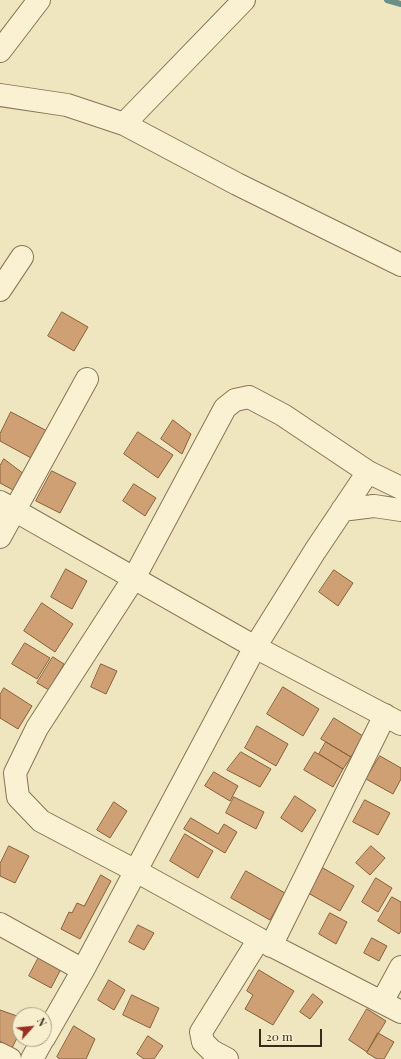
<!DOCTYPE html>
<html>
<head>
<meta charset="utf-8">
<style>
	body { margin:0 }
	#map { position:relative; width:401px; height:1059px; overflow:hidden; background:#efe5bf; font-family:"Playfair Display",serif }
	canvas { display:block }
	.north { position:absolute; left:12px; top:1007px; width:40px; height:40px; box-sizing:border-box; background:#f7eece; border:1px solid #aaa087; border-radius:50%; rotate:63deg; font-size:11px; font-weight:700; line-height:16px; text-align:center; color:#372b1c }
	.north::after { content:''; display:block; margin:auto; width:14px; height:18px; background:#9a2d24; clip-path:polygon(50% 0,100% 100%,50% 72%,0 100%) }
	.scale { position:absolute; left:259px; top:1029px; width:63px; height:18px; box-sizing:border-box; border:2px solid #372b1c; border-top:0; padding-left:5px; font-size:12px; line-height:14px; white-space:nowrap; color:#372b1c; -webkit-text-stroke:3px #f7eece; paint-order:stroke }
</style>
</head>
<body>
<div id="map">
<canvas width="401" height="1059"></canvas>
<div class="north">N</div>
<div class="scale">20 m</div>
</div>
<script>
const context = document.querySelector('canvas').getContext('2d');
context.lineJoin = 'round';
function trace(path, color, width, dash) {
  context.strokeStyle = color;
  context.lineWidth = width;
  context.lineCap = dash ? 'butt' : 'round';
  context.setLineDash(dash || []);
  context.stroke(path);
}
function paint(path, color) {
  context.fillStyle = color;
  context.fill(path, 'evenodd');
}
const stream = new Path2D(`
	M 387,0 L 401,4`);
const building = new Path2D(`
	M 62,312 L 88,327 L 74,351 L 48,336 Z
	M 11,412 L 47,431 L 33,459 L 0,441 L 0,434 Z
	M 173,420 L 191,434 L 182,454 L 161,439 Z
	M 138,432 L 173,455 L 158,478 L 124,454 Z
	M 4,459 L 24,474 L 15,491 L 0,483 L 0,466 Z
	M 52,471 L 76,483 L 60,513 L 36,501 Z
	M 134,484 L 156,498 L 145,516 L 123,501 Z
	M 66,569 L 87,581 L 72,609 L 51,597 Z
	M 334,570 L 353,583 L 338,606 L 319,592 Z
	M 42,603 L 73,624 L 55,652 L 24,631 Z
	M 25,643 L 50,658 L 37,679 L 12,664 Z
	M 53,657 L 64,664 L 49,690 L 37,683 Z
	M 101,664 L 117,671 L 106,694 L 91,687 Z
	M 283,687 L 319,709 L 303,736 L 267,714 Z
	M 4,688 L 32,706 L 18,729 L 0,718 L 0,695 Z
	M 334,718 L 363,736 L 351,757 L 321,739 Z
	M 257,726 L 288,744 L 276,766 L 245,748 Z
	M 326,742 L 351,757 L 343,769 L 319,754 Z
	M 241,752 L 271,769 L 260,787 L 227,770 Z
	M 315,752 L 343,769 L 333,787 L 304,770 Z
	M 380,756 L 401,768 L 401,779 L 393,794 L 366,779 Z
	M 214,772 L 238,786 L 230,801 L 205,786 Z
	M 295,796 L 316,810 L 302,832 L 281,818 Z
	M 234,797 L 264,812 L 256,829 L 226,813 Z
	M 365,800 L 390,813 L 378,835 L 353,822 Z
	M 114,802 L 127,811 L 110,838 L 97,830 Z
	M 191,818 L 218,834 L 224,824 L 237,832 L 225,853 L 184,829 Z
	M 185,834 L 213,851 L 198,878 L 170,861 Z
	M 9,846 L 29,856 L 15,883 L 0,876 L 0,864 Z
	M 371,846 L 385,858 L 370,875 L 356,863 Z
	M 323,868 L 354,886 L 340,911 L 308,893 Z
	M 246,871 L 285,893 L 270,920 L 231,898 Z
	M 101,875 L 111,881 L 80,939 L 61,929 L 69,912 L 72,913 L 77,903 L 84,906 Z
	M 376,878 L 392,888 L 378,912 L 362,902 Z
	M 392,897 L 401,902 L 401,931 L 399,934 L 378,921 Z
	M 330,913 L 347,922 L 336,944 L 319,934 Z
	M 138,925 L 154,933 L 144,950 L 129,942 Z
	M 372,938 L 387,946 L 379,961 L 364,953 Z
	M 39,957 L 61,969 L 51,988 L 29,976 Z
	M 259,970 L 294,991 L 273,1025 L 245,1009 L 253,995 L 247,991 Z
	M 109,980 L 125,990 L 114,1010 L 98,1000 Z
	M 313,994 L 323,1002 L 310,1019 L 300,1012 Z
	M 132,995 L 159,1008 L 150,1028 L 123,1015 Z
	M 367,1009 L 386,1021 L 367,1052 L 349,1040 Z
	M 0,1010 L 20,1017 L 20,1032 L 12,1048 L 0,1041 Z
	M 74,1026 L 95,1039 L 86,1059 L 60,1059 L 57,1057 Z
	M 378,1033 L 394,1042 L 384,1059 L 377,1059 L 367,1053 Z
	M 148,1036 L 163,1046 L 154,1059 L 144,1059 L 137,1054 Z`);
const minor = new Path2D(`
	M 0,51 L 39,0
	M 0,95 L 67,105 L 124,124 L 237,184 L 401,265
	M 124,124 L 244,0
	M 0,290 L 22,257
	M 401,488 L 368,472 L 283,415 L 249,397 L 235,400 L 225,408 L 134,578 L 37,728 L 15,773 L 18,797 L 41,821 L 136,871 L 259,939 L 401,1012
	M 0,502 L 255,647 L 401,724
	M 342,510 L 374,506 L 401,510
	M 0,537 L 87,379
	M 0,924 L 83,970
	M 271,946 L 385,715
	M 382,1002 L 401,967
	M 44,1038 L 83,970 L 255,647 L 315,551 L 368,472
	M 0,1054 L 10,1059
	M 32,1059 L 43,1039
	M 227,1059 L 212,1051 L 203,1042 L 201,1032 L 259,939`);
trace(stream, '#698f88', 6);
paint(building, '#cfa073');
trace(building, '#88603b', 1);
trace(minor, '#887556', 24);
trace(minor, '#faf1d2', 22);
</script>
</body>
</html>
